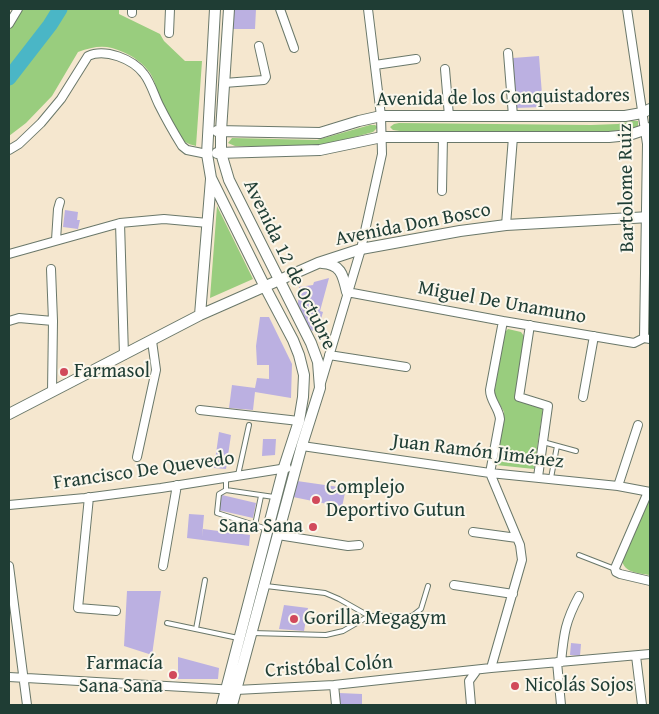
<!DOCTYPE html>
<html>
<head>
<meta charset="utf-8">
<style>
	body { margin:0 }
	#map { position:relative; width:659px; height:714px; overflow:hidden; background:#f5e7cf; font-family:"Gentium Book Plus",serif }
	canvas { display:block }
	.frame { position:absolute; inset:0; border:10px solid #1f3d34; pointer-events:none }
</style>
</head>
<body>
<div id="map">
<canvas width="659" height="714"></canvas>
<div class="frame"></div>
</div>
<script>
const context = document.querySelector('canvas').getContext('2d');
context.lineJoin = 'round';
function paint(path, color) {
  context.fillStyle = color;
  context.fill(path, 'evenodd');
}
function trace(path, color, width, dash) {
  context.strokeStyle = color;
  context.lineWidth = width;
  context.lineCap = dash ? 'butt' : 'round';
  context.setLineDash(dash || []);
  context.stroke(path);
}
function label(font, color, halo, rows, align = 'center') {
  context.font = font + ' "Gentium Book Plus",serif';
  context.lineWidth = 4;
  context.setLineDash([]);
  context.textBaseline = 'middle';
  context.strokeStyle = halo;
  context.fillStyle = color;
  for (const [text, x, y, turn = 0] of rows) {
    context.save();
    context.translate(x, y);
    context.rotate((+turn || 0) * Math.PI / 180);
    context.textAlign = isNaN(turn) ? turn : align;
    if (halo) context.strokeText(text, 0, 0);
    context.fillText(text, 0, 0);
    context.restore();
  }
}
const green = new Path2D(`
	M 23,9 L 119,9 L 119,14 L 160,34 L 164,41 L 185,61 L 202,61 L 196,146 C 193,145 188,144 185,142 C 176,134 163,111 159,99 C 157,90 155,81 150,73 C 144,64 133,56 123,52 C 106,44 95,46 78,52 L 52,96 L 26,123 L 9,136 L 9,30 Z
	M 633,121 L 638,121 L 638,126 L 635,127 L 609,132 L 400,131 L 393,130 L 390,127 L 394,124 L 399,123 L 591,125 L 618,124 Z
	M 370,125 L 375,125 L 378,127 L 373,132 L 318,147 L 235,146 L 228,143 L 232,138 L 317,140 Z
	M 217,206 L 253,279 L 210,298 Z
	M 508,329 L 521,332 L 524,336 L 515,397 L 543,408 L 534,469 L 496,465 L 504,412 L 494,394 L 505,332 Z
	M 649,498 L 650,498 L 650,575 C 639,573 623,573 622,559 Z`);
const river = new Path2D(`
	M 9,78 L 50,25 L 60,9`);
const building = new Path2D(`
	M 233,9 L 256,9 L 255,29 L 232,29 Z
	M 539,56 L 543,107 L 516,108 L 513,58 Z
	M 65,210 L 78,212 L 77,220 L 80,220 L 78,229 L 63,227 Z
	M 329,278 L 320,311 L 323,312 L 317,333 L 307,328 L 295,304 L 298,304 L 299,287 L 313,285 L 314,282 Z
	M 260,317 L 269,317 L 292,364 L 291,398 L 255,392 L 253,410 L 229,408 L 232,385 L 255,388 L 257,378 L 269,379 L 269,365 L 257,365 L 256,346 Z
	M 219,432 L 231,435 L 226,469 L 214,468 Z
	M 263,439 L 276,439 L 275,455 L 262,456 Z
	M 297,481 L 346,488 L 342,507 L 293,497 Z
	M 222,495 L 256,503 L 253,518 L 218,510 Z
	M 189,514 L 204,515 L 202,537 L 203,529 L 250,535 L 249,546 L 187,538 Z
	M 127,591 L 161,591 L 152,655 L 124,646 Z
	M 284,605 L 308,608 L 304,631 L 279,629 Z
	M 571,643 L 581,644 L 580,656 L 570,655 Z
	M 178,657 L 219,668 L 218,679 L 178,679 Z
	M 339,693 L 362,694 L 362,705 L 339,705 Z`);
const lane = new Path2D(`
	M 543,442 L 576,451
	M 238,475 L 249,425
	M 551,478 L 557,446
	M 226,490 L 226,477
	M 255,525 L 261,496
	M 267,529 L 217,513 L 219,494 L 226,490 L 274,497
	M 579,555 L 615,569
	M 266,586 L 325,593 L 339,599 L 369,616 L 412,616 L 421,609 L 428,586
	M 167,623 L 238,638
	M 196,629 L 205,580
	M 252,633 L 326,635 L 343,631 L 369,616`);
const street = new Path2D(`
	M 280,9 L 294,48
	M 627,9 L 647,144 L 644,338
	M 132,13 L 132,9
	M 9,24 L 18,9
	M 169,33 L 170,9
	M 508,53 L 513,116
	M 375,65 L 416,59
	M 445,69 L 449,116
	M 224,83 L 264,80 L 266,77 L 259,46
	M 9,150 L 19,144 L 41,123 L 61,99 L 88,56 C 105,48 133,59 144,74 C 151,83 154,95 159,105 C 166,119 174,133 182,146 L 187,150 L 207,154
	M 442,191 L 443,136
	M 120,223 L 124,355
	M 506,225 L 513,137
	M 56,240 L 58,209 L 60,202
	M 9,254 L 120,223 L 164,219 L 208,223
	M 51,269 L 53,321 L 52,392
	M 347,292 L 503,321 L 634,343 L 644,338 L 650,339
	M 9,321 L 19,318 L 53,321
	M 530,325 L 519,397 L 548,406 L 538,477
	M 329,355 L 406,367
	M 321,383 L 361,249 L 382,154 L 381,116 L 368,9
	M 583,397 L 594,336
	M 200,410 L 299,421
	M 302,446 L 490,473 L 618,486 L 650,492
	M 137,457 L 156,370 L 152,341
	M 618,486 L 638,425
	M 648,492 L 615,568 L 616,572 L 620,574 L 650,581
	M 89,497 L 78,608 L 116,611
	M 9,505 L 85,498 L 161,488 L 287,468
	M 473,532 L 517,538
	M 278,535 L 348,546 L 359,545
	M 9,566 L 27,705
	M 163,566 L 177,485
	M 454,585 L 513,594
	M 636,656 L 642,705
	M 557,662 L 561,705
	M 561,662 C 564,633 565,622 579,596
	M 491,668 L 522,560 L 520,545 L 490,473 L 500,419 C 499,408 490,401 490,390 L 503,321
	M 9,677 L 236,690 L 334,685 L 491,668 L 650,654
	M 334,685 L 336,705
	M 471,705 L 469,681 L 477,670`);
const secondary = new Path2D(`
	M 215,9 L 207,154 L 211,178 L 265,287 L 293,340 L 299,355 L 304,375 L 303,397 L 299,421 L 284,467 L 222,705
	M 229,9 L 221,131 L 221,153 L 229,180 L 311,343 L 318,362 L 320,388 L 302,445 L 232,705
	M 217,131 L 320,133 L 359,121 L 381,116 L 625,116 L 642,113 L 650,109
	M 217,153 L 320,150 L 382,137 L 609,137 L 629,135 L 650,128
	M 322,263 C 341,264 343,275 347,292
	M 200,315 L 211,179
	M 9,414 L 200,315 L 318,263 L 361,249 L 460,231 L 506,225 L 650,217`);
const markers = [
	[64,372,5,"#d1495b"],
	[316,500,5,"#d1495b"],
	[313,527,5,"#d1495b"],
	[294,619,5,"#d1495b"],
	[173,675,5,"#d1495b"],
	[515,686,5,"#d1495b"]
];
const streetNames = [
	["Avenida de los Conquistadores",503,98,-1],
	["Bartolome Ruiz",627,188,-91],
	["Avenida Don Bosco",413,225,-11],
	["Avenida 12 de Octubre",289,265,64],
	["Miguel De Unamuno",502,303,10],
	["Juan Ramón Jiménez",478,452,7],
	["Francisco De Quevedo",144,471,-8],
	["Cristóbal Colón",329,667,-4]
];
const poiNames = [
	["Farmasol",74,372],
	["Complejo",326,488],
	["Deportivo Gutun",326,511],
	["Sana Sana",303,527,"right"],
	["Gorilla Megagym",304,619],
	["Farmacía",163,664,"right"],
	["Sana Sana",163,687,"right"],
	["Nicolás Sojos",525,686]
];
paint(green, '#99cd7e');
trace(river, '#4ab6c6', 15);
paint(building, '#bbb0e1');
trace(lane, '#6a786a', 6);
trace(street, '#6a786a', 10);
trace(secondary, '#6a786a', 12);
trace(lane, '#fff', 4);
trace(street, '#fff', 8);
trace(secondary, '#fff', 10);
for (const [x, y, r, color] of markers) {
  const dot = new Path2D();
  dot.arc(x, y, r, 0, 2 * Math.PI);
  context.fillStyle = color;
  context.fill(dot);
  trace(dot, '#fbf7ec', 2);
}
label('20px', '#1f3d34', '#fbf7ec', streetNames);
label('20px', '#1f3d34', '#fbf7ec', poiNames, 'left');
</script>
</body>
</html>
